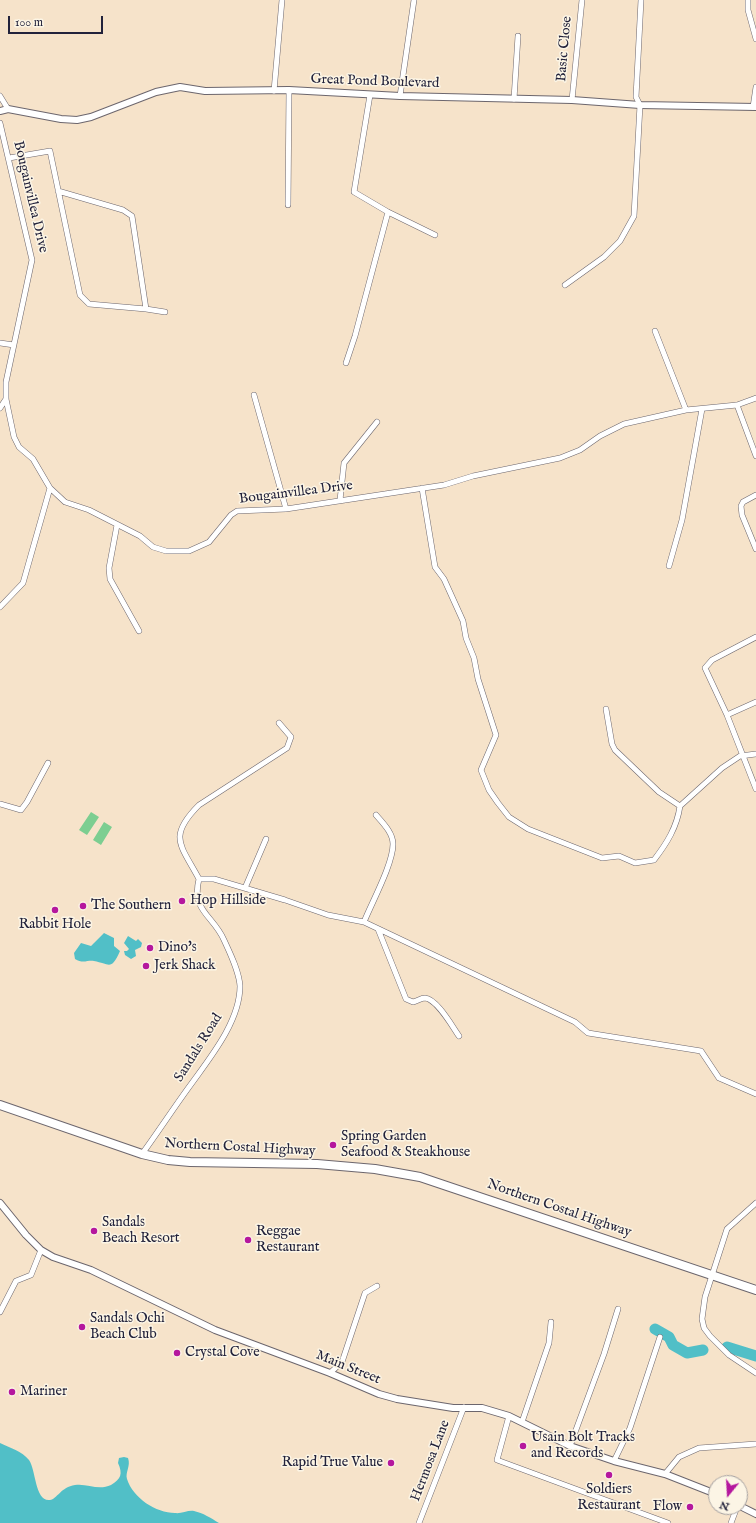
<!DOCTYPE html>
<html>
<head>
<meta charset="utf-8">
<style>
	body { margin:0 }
	#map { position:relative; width:756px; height:1523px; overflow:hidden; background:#f6e3ca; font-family:"IM FELL English",serif }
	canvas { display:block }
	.north { position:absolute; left:708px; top:1475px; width:40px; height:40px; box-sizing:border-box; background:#fcf5e5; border:1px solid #a5a1a1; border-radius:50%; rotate:198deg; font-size:11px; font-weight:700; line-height:16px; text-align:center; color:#22223b }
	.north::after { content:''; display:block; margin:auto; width:14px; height:18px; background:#b5179e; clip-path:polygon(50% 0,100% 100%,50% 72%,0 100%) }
	.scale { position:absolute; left:8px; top:16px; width:95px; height:18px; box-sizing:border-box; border:2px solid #22223b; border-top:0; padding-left:5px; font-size:12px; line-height:14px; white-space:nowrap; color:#22223b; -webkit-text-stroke:3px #fcf5e5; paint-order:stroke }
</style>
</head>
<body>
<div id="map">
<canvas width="756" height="1523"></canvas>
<div class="north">N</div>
<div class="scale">100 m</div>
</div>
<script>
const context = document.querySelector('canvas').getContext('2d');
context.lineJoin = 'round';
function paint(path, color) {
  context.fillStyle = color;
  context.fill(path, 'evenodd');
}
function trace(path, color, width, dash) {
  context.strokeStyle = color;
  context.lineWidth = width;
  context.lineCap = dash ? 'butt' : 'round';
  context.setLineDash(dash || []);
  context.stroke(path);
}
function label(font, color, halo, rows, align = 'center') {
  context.font = font + ' "IM FELL English",serif';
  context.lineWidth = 3;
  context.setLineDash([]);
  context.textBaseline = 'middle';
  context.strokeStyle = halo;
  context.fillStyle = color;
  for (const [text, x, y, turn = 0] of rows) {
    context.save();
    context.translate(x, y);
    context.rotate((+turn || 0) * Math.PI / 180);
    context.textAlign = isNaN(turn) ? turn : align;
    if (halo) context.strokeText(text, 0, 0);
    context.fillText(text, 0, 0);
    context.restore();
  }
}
const green = new Path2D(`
	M 91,812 L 99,817 L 87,835 L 79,830 Z
	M 104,822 L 112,827 L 101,845 L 93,840 Z`);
const water = new Path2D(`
	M 104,933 L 114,938 L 114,946 L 120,951 C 111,971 110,964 94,961 C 87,960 83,964 75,959 L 74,953 L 81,943 L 91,946 Z
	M 128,936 L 136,941 L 138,939 L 142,943 L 141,947 L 135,950 L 136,956 L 131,959 L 125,955 L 124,951 L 127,951 L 129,949 L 124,943 Z
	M 0,1443 C 10,1448 22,1451 29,1460 C 36,1470 35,1502 50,1500 C 57,1499 61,1487 75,1485 C 87,1483 98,1491 111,1485 C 121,1479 123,1474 118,1463 L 119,1458 L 124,1457 L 128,1458 C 131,1466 125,1472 127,1479 C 133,1498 156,1513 175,1513 C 181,1514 188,1510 194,1511 C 203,1513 211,1518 219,1523 L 0,1523 Z`);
const river = new Path2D(`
	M 655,1329 L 669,1337 L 673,1345 L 687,1353 L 703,1350
	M 727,1347 L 756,1356`);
const minor = new Path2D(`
	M 748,0 L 748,10 L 756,39
	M 274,91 L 282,0
	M 370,95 L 354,192 L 388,212 L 435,235
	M 0,96 L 8,109
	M 400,96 L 414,0
	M 514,99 L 518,36
	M 572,100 L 582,0
	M 753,107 L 756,87
	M 0,123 L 32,260 L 6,382 L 6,399 L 14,437 L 19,447 L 33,459 L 50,488 L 65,502 L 89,510 L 140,536 L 153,547 L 166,551 L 189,551 L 209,542 L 231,515 L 237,511 L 286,509 L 444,485 L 473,476 L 560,458 L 580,450 L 600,436 L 624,424 L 686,410 L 737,405 L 756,398
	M 9,158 L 50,151 L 80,295 L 89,304 L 146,309 L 132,216 L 123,210 L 58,191
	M 288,205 L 289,90
	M 565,285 L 604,257 L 620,241 L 634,216 L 640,105 L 636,97 L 641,0
	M 146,309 L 165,312
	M 655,331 L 686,410
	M 0,343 L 14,345
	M 346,363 L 355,336 L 388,212
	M 254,395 L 286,509
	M 737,405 L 756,456
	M 0,408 L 6,399
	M 422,488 L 435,567 L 444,579 L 463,621 L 466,638 L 474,658 L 478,679 L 496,735 L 481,770 L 489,790 L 498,803 L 509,817 L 528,829 L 602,858 L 619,856 L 635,863 L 654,860 C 667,843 677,827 680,806 L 659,792 L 615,750 L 612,744 L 606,709
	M 756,495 L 743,502 L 741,506 L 742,515 L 756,549
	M 340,500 L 344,463 L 377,422
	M 117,525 L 109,568 L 110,579 L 139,631
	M 669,566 L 682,520 L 702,409
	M 0,607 L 23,583 L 50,488
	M 756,637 L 712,660 L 705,668 L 727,715 L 756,789
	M 727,715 L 756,702
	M 0,804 L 21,810 L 27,802 L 48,763
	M 680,806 L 722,768 L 740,756 L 756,754
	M 199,879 C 181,845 167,837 199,805 L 287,748 L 291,737 L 279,723
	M 245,888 L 266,839
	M 364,922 C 372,902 393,864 393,844 C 393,833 383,823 376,815
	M 378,929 L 406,999 L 413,1002 C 417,1001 421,998 425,998 C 437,999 452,1026 459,1036
	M 142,1154 C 158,1132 173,1109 189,1087 C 209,1059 240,1022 240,986 C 239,971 230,953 224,940 C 213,915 191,911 199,879 L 214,879 L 285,900 L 328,915 L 364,922 L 575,1022 L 588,1033 L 701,1051 L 719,1078 L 756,1094
	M 756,1203 L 727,1229 L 705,1297 L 702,1319 L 704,1328 L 710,1336 L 729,1355 L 756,1373
	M 0,1312 L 16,1281 L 31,1275 L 41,1250
	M 330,1373 L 342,1362 L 365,1293 L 377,1286
	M 509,1416 L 497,1460 L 668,1523
	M 522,1422 L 549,1343 L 551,1322
	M 570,1446 L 604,1354 L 618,1309
	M 614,1461 L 630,1428 L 660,1337
	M 665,1474 L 679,1457 L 699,1448 L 756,1444
	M 419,1523 L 464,1407
	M 731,1523 L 737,1507`);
const tertiary = new Path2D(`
	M 0,111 L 8,109 L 61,119 L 77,120 L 91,117 L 156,92 L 180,87 L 205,91 L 289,90 L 400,96 L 572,100 L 640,105 L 756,107
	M 0,1203 L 26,1235 L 41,1250 L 53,1257 L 91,1270 L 215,1330 L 330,1373 L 379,1394 L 397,1399 L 453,1408 L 482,1408 L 509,1416 L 570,1446 L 614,1461 L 665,1474 L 716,1494
	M 740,1506 L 756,1514`);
const primary = new Path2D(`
	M 0,1105 L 142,1154 L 168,1160 L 190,1162 L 317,1164 L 375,1169 L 420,1177 L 756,1290`);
const markers = [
	[182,901,4,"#b5179e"],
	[83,906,4,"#b5179e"],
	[55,910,4,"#b5179e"],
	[150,948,4,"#b5179e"],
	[146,966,4,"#b5179e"],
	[333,1145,4,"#b5179e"],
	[94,1231,4,"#b5179e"],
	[248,1240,4,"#b5179e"],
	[82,1327,4,"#b5179e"],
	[177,1353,4,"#b5179e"],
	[12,1392,4,"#b5179e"],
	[523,1446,4,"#b5179e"],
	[391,1463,4,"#b5179e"],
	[609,1475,4,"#b5179e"],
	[690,1507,4,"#b5179e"]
];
const streetNames = [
	["Basic Close",565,49,-85],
	["Great Pond Boulevard",375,82,2],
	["Bougainvillea Drive",30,197,77],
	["Bougainvillea Drive",296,493,-7],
	["Sandals Road",199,1048,-58],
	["Northern Costal Highway",240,1148,3],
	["Northern Costal Highway",559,1209,19],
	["Main Street",348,1368,22],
	["Hermosa Lane",431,1461,-69]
];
const poiNames = [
	["Hop Hillside",190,901],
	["The Southern",91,906],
	["Rabbit Hole",55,925,"center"],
	["Dino's",158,948],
	["Jerk Shack",154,966],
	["Spring Garden",341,1137],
	["Seafood & Steakhouse",341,1153],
	["Sandals",102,1223],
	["Beach Resort",102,1239],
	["Reggae",256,1232],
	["Restaurant",256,1248],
	["Sandals Ochi",90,1319],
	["Beach Club",90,1335],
	["Crystal Cove",185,1353],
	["Mariner",20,1392],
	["Usain Bolt Tracks",531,1438],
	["and Records",531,1454],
	["Rapid True Value",383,1463,"right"],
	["Soldiers",609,1490,"center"],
	["Restaurant",609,1506,"center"],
	["Flow",682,1507,"right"]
];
paint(green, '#7cce91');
paint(water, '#51bfc7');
trace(river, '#51bfc7', 11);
trace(minor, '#6c666d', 6);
trace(tertiary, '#6c666d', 8);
trace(primary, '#6c666d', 10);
trace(minor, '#fff', 5);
trace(tertiary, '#fff', 6);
trace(primary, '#fff', 8);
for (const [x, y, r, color] of markers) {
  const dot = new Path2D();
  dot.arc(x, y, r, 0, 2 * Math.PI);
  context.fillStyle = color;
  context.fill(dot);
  trace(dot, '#fcf5e5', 1.5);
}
label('14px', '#22223b', '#fcf5e5', streetNames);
label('14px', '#22223b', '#fcf5e5', poiNames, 'left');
</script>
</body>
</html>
